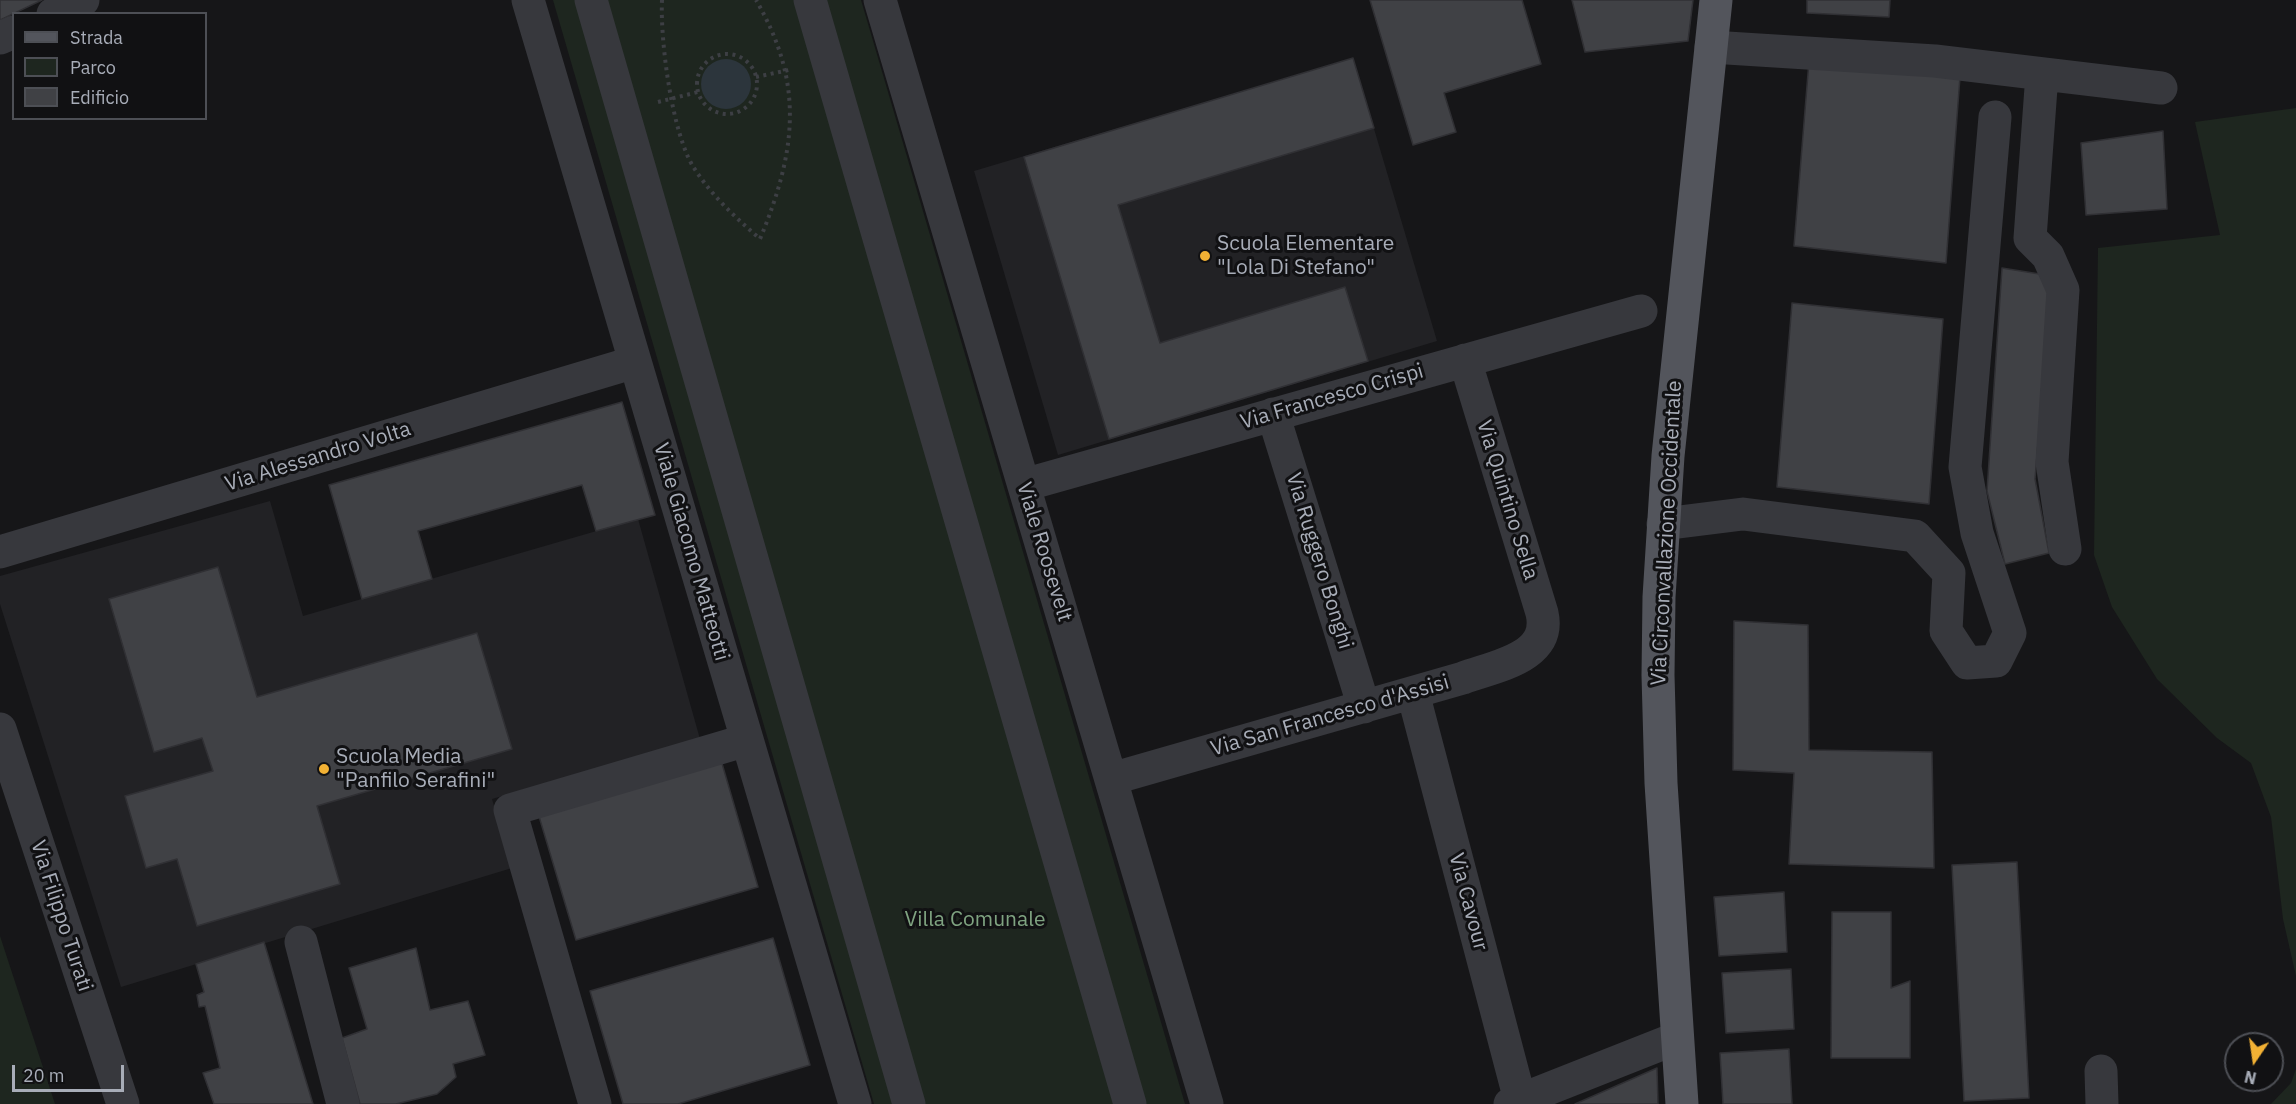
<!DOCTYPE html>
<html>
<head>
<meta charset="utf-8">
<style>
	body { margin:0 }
	#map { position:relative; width:2296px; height:1104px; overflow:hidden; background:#161618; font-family:"IBM Plex Sans",sans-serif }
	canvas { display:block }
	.legend { position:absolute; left:12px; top:12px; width:195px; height:108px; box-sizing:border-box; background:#111113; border:2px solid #4d4f55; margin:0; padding:8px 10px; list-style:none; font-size:18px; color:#a8adb8 }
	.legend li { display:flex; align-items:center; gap:12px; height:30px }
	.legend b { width:30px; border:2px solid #4d4f55 }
	.north { position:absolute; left:2224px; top:1032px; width:60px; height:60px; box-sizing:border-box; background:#111113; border:2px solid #4d4f55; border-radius:50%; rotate:193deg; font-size:16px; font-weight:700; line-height:24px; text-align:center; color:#a8adb8 }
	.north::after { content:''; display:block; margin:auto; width:21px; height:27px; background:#f2b134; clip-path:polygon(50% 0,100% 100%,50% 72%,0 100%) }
	.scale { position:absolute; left:12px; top:1065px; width:112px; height:27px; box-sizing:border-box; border:3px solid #a8adb8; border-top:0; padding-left:8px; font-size:18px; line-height:21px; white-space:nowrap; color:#a8adb8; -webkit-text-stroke:4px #111113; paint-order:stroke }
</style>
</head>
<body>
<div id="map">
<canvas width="2296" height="1104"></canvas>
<ul class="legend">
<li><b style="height:8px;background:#53555c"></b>Strada</li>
<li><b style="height:16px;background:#1e261f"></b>Parco</li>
<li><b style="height:16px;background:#404145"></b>Edificio</li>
</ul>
<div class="north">N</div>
<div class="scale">20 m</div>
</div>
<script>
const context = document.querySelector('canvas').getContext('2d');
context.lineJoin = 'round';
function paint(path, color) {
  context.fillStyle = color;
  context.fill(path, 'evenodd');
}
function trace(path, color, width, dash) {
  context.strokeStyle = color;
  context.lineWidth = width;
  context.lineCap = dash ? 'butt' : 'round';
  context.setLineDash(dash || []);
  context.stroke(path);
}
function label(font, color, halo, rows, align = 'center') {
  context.font = font + ' "IBM Plex Sans",sans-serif';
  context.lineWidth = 6;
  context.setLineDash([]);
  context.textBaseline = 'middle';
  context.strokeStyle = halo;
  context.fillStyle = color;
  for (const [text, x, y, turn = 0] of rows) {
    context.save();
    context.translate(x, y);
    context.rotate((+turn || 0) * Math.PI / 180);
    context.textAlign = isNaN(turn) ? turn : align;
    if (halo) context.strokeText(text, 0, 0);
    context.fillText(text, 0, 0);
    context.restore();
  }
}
const built = new Path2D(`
	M 1353,58 L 1437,341 L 1058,455 L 974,171 Z
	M 270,501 L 303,616 L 638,519 L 700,739 L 492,799 L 512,868 L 121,987 L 0,604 L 0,576 Z`);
const green = new Path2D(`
	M 553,0 L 861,0 L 1185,1104 L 874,1104 Z
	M 2296,108 L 2296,976 L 2283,919 L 2271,817 L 2251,763 L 2217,738 L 2157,679 L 2112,607 L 2094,555 L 2098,248 L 2220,235 L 2195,122 Z
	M 0,936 L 55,1104 L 0,1104 Z
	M 2296,1069 L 2296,1104 L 2271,1104 L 2291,1083 Z`);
const water = new Path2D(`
	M701 84a25 25 0 1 1 50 0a25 25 0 1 1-50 0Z`);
const building = new Path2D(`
	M 0,0 L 42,0 L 0,20 Z
	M 1370,0 L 1522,0 L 1541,64 L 1444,93 L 1456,132 L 1413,145 Z
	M 1572,0 L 1693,0 L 1688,41 L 1585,52 Z
	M 1807,0 L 1890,0 L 1889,17 L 1807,13 Z
	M 1353,58 L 1374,128 L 1118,205 L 1160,343 L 1345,287 L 1368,361 L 1109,439 L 1024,157 Z
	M 1809,61 L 1960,77 L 1946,263 L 1794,246 Z
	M 2163,131 L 2167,209 L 2086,215 L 2081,143 Z
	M 2002,268 L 2052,276 L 2035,479 L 2049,553 L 2005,564 L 1987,491 Z
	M 1792,303 L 1943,319 L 1929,504 L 1777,487 Z
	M 622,402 L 655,515 L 596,531 L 582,485 L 418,531 L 432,579 L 362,599 L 329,485 Z
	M 218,567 L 257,697 L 477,633 L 512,749 L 317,806 L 340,884 L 197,926 L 177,859 L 146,868 L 125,796 L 213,771 L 202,738 L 154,752 L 109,599 Z
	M 1734,621 L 1808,625 L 1809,750 L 1932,752 L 1934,868 L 1789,864 L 1794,773 L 1733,770 Z
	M 721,760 L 758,887 L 576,940 L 538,813 Z
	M 2017,862 L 2029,1098 L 1964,1101 L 1952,865 Z
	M 1784,892 L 1787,952 L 1719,956 L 1714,897 Z
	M 1832,912 L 1891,912 L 1891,988 L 1910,981 L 1910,1058 L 1831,1058 Z
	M 773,938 L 810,1065 L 678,1104 L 623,1104 L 590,991 Z
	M 264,942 L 313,1104 L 214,1104 L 203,1073 L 220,1068 L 205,1006 L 199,1007 L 197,995 L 204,992 L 196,964 Z
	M 416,948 L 430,1010 L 468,1001 L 485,1055 L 453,1064 L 456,1077 L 437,1094 L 396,1104 L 360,1104 L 342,1038 L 367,1029 L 349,968 Z
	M 1791,969 L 1794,1029 L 1726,1033 L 1722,973 Z
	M 1789,1049 L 1792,1104 L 1723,1104 L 1720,1053 Z
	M 1657,1068 L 1658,1104 L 1575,1104 Z`);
const path = new Path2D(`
	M 662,0 C 660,40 672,134 694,168 C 712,196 735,217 760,239 C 796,152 805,84 756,0
	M697 84a30 30 0 1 1 60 0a30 30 0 1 1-60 0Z
	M 756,77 L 789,70
	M 658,102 L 698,92`);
const minor = new Path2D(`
	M 528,0 L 855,1104
	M 591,0 L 909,1104
	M 810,0 L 1130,1104
	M 880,0 L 1207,1104
	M 53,14 L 83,0
	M 0,38 L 14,32
	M 1711,47 L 1935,61 L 2161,88
	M 2042,74 L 2030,238 L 2048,256 L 2063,290 L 2052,462 L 2065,549
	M 1273,414 L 1364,707
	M 1024,485 L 1641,311
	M 1663,524 L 1743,514 L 1915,536 L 1949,573 L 1946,631 L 1967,663 L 1996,661 L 2010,633 L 1977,533 L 1965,467 L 1995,117
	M 0,552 L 635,362
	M 1413,693 L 1520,1100 L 1510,1104
	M 0,729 L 123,1104
	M 1111,779 L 1463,678 C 1495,666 1552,658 1542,613 L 1465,360
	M 301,942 L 343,1104
	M 2101,1071 L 2102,1104
	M 1520,1100 L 1677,1038
	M 595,1104 L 510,810 L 747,740`);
const major = new Path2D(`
	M 1682,1104 L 1661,783 L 1658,675 L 1659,597 L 1668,456 L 1716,0`);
const markers = [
	[1205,256,6,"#f2b134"],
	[324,769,6,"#f2b134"]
];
const poiNames = [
	["Scuola Elementare",1217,244],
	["\"Lola Di Stefano\"",1217,268],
	["Scuola Media",336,757],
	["\"Panfilo Serafini\"",336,781]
];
const streetNames = [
	["Via Francesco Crispi",1332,397,-16],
	["Via Alessandro Volta",318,457,-17],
	["Via Quintino Sella",1507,500,73],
	["Via Circonvallazione Occidentale",1667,533,-87],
	["Viale Giacomo Matteotti",691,552,74],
	["Viale Roosevelt",1044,552,73],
	["Via Ruggero Bonghi",1319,561,73],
	["Via San Francesco d'Assisi",1330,716,-16],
	["Via Cavour",1468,902,75],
	["Via Filippo Turati",61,916,72]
];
const parkNames = [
	["Villa Comunale",975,920]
];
paint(built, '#222225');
paint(green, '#1e261f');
paint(water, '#2c353c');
paint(building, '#404145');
trace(building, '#303034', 1.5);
trace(path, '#3d3f44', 4, [3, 4.5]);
trace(minor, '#37383d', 33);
trace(major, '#53555c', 33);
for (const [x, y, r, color] of markers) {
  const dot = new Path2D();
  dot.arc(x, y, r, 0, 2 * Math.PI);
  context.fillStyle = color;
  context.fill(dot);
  trace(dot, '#111113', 2);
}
label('21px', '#a8adb8', '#111113', poiNames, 'left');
label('21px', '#a8adb8', '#111113', streetNames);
label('21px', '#7fa381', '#111113', parkNames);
</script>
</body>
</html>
